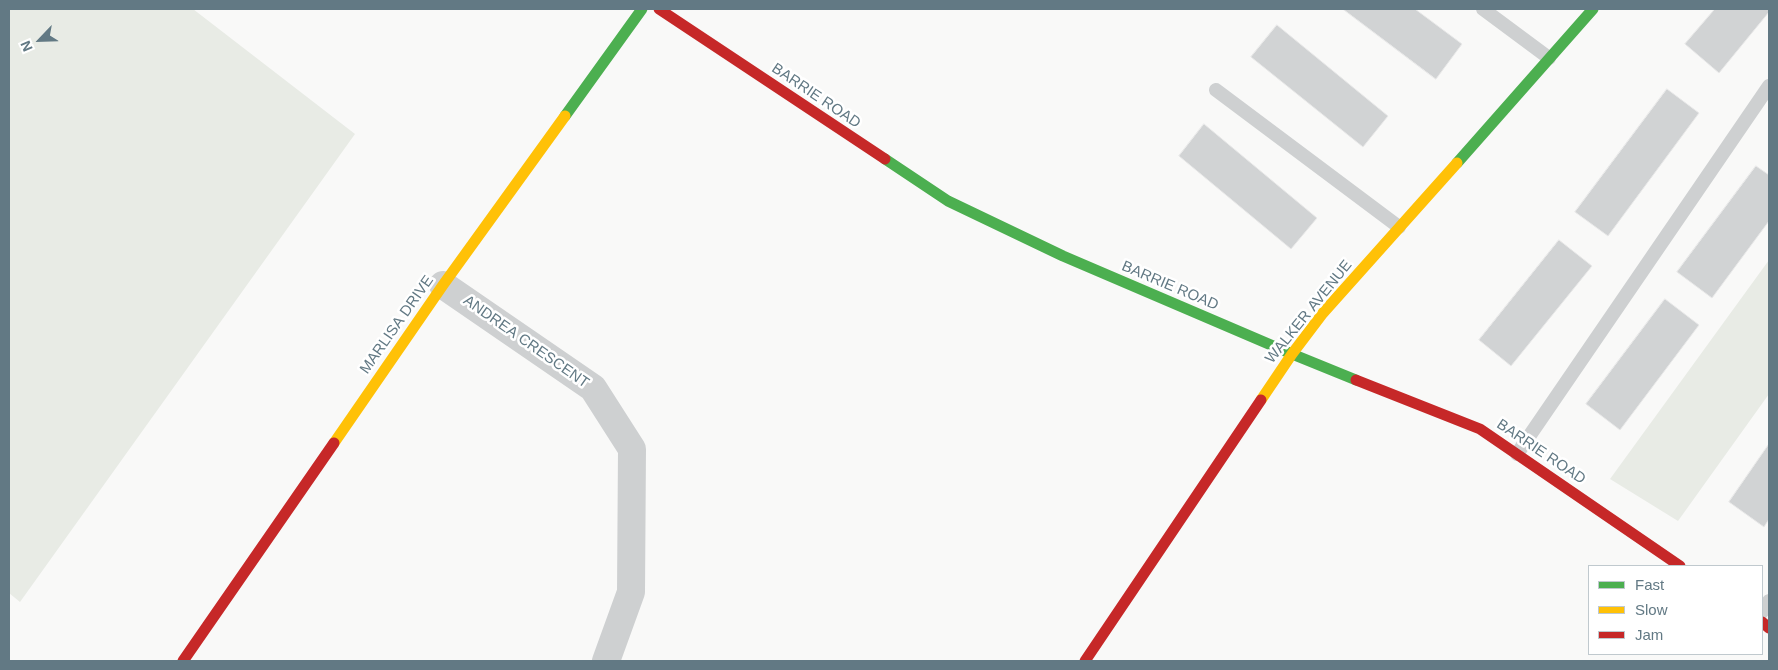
<!DOCTYPE html>
<html>
<head>
<meta charset="utf-8">
<style>
	body { margin:0 }
	#map { position:relative; width:1778px; height:670px; overflow:hidden; background:#f9f9f8; font-family:Arial,sans-serif }
	canvas { display:block }
	.frame { position:absolute; inset:0; border:10px solid #627984; pointer-events:none }
	.legend { position:absolute; left:1588px; top:565px; width:175px; height:90px; box-sizing:border-box; background:#fff; border:1px solid #c0c9ce; margin:0; padding:6px 9px; list-style:none; font-size:15px; color:#627984 }
	.legend li { display:flex; align-items:center; gap:10px; height:25px }
	.legend b { width:25px; border:1px solid #c0c9ce }
	.north { position:absolute; left:15px; top:15px; width:50px; height:50px; -webkit-text-stroke:4px #fff; paint-order:stroke; rotate:246deg; font-size:14px; font-weight:700; line-height:20px; text-align:center; color:#627984 }
	.north::after { content:''; display:block; margin:auto; width:18px; height:22px; background:#627984; clip-path:polygon(50% 0,100% 100%,50% 72%,0 100%) }
</style>
</head>
<body>
<div id="map">
<canvas width="1778" height="670"></canvas>
<div class="frame"></div>
<ul class="legend">
<li><b style="height:6px;background:#4caf50"></b>Fast</li>
<li><b style="height:6px;background:#ffc107"></b>Slow</li>
<li><b style="height:6px;background:#c62828"></b>Jam</li>
</ul>
<div class="north">N</div>
</div>
<script>
const context = document.querySelector('canvas').getContext('2d');
context.lineJoin = 'round';
function paint(path, color) {
  context.fillStyle = color;
  context.fill(path, 'evenodd');
}
function trace(path, color, width, dash) {
  context.strokeStyle = color;
  context.lineWidth = width;
  context.lineCap = dash ? 'butt' : 'round';
  context.setLineDash(dash || []);
  context.stroke(path);
}
function label(font, color, halo, rows, align = 'center') {
  context.font = font + ' Arial,sans-serif';
  context.lineWidth = 5;
  context.setLineDash([]);
  context.textBaseline = 'middle';
  context.strokeStyle = halo;
  context.fillStyle = color;
  for (const [text, x, y, turn = 0] of rows) {
    context.save();
    context.translate(x, y);
    context.rotate((+turn || 0) * Math.PI / 180);
    context.textAlign = isNaN(turn) ? turn : align;
    if (halo) context.strokeText(text, 0, 0);
    context.fillText(text, 0, 0);
    context.restore();
  }
}
const green = new Path2D(`
	M 9,9 L 193,9 L 355,134 L 20,602 L 9,593 Z
	M 1769,260 L 1769,394 L 1678,521 L 1610,479 Z`);
const building = new Path2D(`
	M 1343,9 L 1415,9 L 1462,44 L 1436,79 Z
	M 1715,9 L 1769,9 L 1769,12 L 1719,73 L 1685,44 Z
	M 1277,25 L 1388,116 L 1363,147 L 1251,57 Z
	M 1667,89 L 1699,113 L 1608,236 L 1575,212 Z
	M 1204,124 L 1317,218 L 1291,249 L 1179,156 Z
	M 1756,166 L 1769,175 L 1769,221 L 1712,298 L 1677,272 Z
	M 1559,240 L 1592,266 L 1511,366 L 1479,340 Z
	M 1665,299 L 1699,325 L 1620,430 L 1586,404 Z
	M 1769,444 L 1769,519 L 1764,527 L 1729,502 Z`);
const lane = new Path2D(`
	M 1483,9 L 1549,58
	M 1216,90 L 1399,227
	M 1517,454 L 1769,86
	M 1762,612 L 1769,601`);
const street = new Path2D(`
	M 443,285 L 593,388 L 632,449 L 631,592 L 606,661`);
const fast = new Path2D(`
	M 565,116 L 642,9
	M 885,159 L 948,201 L 1063,256 L 1292,354 L 1356,380
	M 1457,163 L 1593,9`);
const slow = new Path2D(`
	M 1261,400 L 1292,354 L 1323,313 L 1457,163
	M 334,443 L 443,285 L 565,116`);
const jam = new Path2D(`
	M 659,9 L 885,159
	M 1356,380 L 1480,429 L 1680,566
	M 1762,622 L 1769,628
	M 183,661 L 334,443
	M 1085,661 L 1261,400`);
const streetNames = [
	["BARRIE ROAD",816,96,34],
	["BARRIE ROAD",1170,286,23],
	["WALKER AVENUE",1309,312,-51],
	["MARLISA DRIVE",397,325,-55],
	["ANDREA CRESCENT",526,342,35],
	["BARRIE ROAD",1541,452,34]
];
paint(green, '#e8ebe5');
paint(building, '#d1d3d4');
trace(building, '#e8e8e8', 1);
trace(lane, '#ced0d1', 14);
trace(street, '#ced0d1', 28);
trace(fast, '#4caf50', 11);
trace(slow, '#ffc107', 11);
trace(jam, '#c62828', 11);
label('15px', '#627984', '#fff', streetNames);
</script>
</body>
</html>
